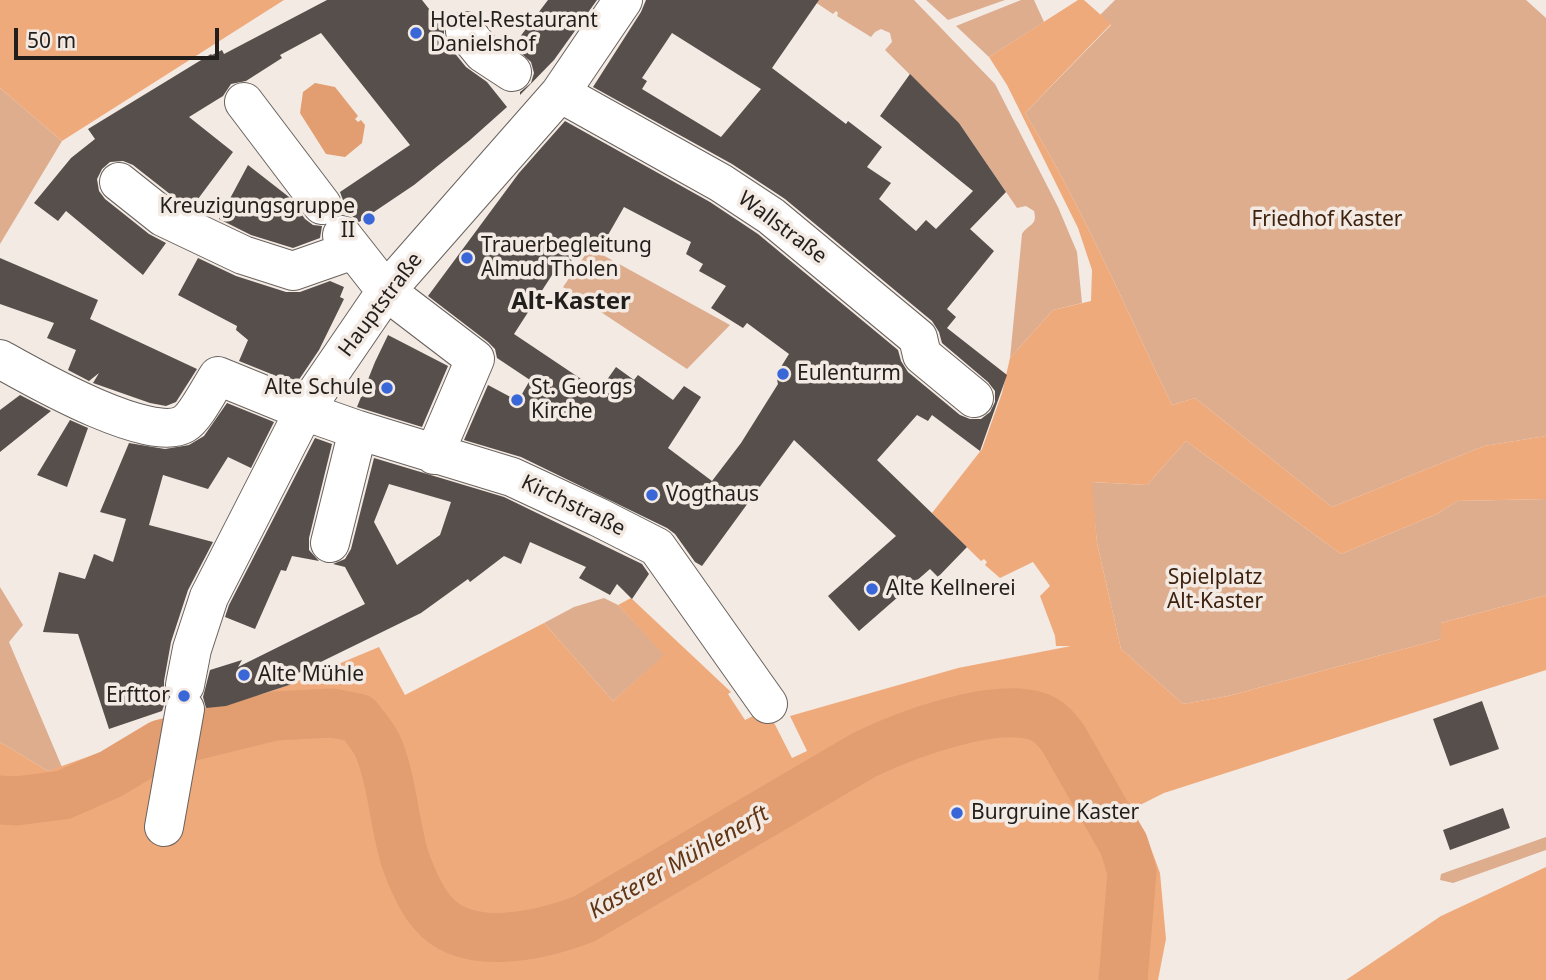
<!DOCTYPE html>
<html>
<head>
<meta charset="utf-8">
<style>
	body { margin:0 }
	#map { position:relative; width:1546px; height:980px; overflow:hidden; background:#f3eae4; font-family:"Noto Sans",sans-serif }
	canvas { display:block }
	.scale { position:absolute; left:14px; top:28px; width:205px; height:32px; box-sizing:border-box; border:4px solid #211e1c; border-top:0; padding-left:9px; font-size:21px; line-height:24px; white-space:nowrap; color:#211e1c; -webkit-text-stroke:5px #f3eae4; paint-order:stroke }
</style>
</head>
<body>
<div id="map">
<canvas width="1546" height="980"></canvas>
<div class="scale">50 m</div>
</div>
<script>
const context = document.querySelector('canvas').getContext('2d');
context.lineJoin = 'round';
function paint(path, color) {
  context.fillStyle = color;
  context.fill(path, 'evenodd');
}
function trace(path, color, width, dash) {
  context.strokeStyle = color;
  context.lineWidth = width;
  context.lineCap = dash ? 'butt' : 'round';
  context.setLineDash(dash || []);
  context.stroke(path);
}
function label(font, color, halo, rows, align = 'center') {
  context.font = font + ' "Noto Sans",sans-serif';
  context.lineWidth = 7;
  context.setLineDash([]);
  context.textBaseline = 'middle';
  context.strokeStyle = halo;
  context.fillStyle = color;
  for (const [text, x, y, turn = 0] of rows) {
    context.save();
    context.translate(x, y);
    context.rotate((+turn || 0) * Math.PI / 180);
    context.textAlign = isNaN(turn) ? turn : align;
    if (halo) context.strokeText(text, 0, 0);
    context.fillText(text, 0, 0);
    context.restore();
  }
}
const green = new Path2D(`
	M 812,0 L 914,0 L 995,84 L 1058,207 L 1077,252 L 1082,303 L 1053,310 L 1010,358 L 1022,234 C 1028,224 1038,226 1034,211 L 1026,206 L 1017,208 L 959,123 L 885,50 L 892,42 L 890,33 L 881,29 L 875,32 L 871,37 L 837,16 L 838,13 L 836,11 L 833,14 Z
	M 926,0 L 1005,0 L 948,20 Z
	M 1021,0 L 1034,0 L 1044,22 L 989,57 L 956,26 Z
	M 1115,0 L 1526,0 L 1546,18 L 1546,436 L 1484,446 L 1332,507 L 1195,398 L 1172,405 C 1125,307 1082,206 1025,113 L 1111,25 L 1100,15 Z
	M 0,88 L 62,141 L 0,244 Z
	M 590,248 L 730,325 L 687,369 L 563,287 Z
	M 1186,441 L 1341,554 L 1437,514 L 1457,501 L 1546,499 L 1546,595 L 1441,623 L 1441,639 L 1228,696 L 1183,704 L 1121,649 L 1097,543 L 1091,482 L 1147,485 Z
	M 0,587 L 23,625 L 9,642 L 62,767 L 48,771 L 0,742 Z
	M 604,598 L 618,605 L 665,655 L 613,701 L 544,623 L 574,607 Z
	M 1546,837 L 1546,850 L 1453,883 L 1440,880 L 1441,874 Z`);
const forest = new Path2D(`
	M 0,0 L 284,0 L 62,141 L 0,88 Z
	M 1078,0 L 1084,0 L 1111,24 L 1025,113 C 1082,206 1125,307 1172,405 L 1195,398 L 1332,507 L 1484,446 L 1546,436 L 1546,499 L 1457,501 L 1437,514 L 1341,554 L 1186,441 L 1147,485 L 1092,482 L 1097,543 L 1121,649 L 1183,704 L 1228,696 L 1441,639 L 1441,623 L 1546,595 L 1546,670 L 1164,793 L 1130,810 L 1145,832 L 1160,873 L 1166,939 L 1158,980 L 0,980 L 0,742 L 48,771 L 288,685 L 379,647 L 405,695 L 544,623 L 613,701 L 664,655 L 618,605 L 631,598 L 731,692 L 728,694 L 745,720 L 767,709 L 792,758 L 807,751 L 790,716 L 958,668 L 1071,646 L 1056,646 L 1055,636 L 1040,596 L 1050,586 L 1033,562 L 1000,578 L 985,565 L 987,562 L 984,559 L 981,561 L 932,513 L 982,449 L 1002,393 L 1010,358 L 1053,310 L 1091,301 L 1092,270 L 1078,228 L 1007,85 L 989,57 Z
	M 1546,867 L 1546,980 L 1346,980 L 1441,916 Z`);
const water = new Path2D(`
	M 315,83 L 335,87 L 358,116 L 355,119 L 358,122 L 361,120 L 365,125 L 362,143 L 345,157 L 326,154 L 300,113 L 303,92 Z`);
const river = new Path2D(`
	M 0,800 L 16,801 L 63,795 L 111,774 L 161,744 L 275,716 L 332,713 L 358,718 C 365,727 375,738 379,749 C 393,784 394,824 405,859 C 411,876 420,898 432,912 C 466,954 542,935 584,919 L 864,755 C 905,735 995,701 1039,717 C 1050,721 1057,730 1063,738 L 1124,845 L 1132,872 L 1123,980`);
const building = new Path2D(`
	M 327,0 L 422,0 L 444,28 L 444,35 L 448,45 L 466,67 L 487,82 L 507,107 L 470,140 L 414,185 L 359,222 L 351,215 L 342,214 L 344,203 L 340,192 L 410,145 L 321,33 L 280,55 L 282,58 L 246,81 L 231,84 L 223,96 L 189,117 L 233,152 L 192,207 L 175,198 L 133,165 L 123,161 L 110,162 L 102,169 L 97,179 L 99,191 L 105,199 L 149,234 L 166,243 L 143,275 L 66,211 L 58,221 L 34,203 L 71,158 L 95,139 L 88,129 L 211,54 L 212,55 L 222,50 L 224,54 Z
	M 548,0 L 597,0 L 554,60 L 520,95 L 520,92 L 531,83 L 534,73 L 531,62 L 513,46 Z
	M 646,0 L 819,0 L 772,68 L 846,124 L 848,121 L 882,147 L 867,167 L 891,183 L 879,199 L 916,231 L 926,220 L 936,229 L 973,191 L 880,116 L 910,74 L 959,123 L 1006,192 L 970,229 L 994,251 L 947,309 L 956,317 L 947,328 L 1007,375 L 980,451 L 932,415 L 928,421 L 917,415 L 877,460 L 967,547 L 938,577 L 930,569 L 859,631 L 828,596 L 896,536 L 794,440 L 702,566 L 695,562 L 675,534 L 667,528 L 521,457 L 464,440 L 488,385 L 518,401 L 530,380 L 497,358 L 495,349 L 488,342 L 428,296 L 519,173 L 565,121 L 710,202 L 758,234 L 898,350 L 901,361 L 908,372 L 960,415 L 970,419 L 981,419 L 990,412 L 995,402 L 995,391 L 988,382 L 942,343 L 939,332 L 932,321 L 785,199 L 732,164 L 593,87 L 641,12 ZM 672,33 L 761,89 L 721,137 L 642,89 L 647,81 L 642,78 ZM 624,207 L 691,242 L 686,254 L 703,264 L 699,271 L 726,286 L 711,308 L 743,328 L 747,323 L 789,354 L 776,375 L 778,384 L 741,443 L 712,481 L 668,448 L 701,397 L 684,386 L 673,400 L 638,375 L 634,380 L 616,367 L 599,391 L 514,334 L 563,258 L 570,263 L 585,239 L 600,249 Z
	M 248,165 L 289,197 L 305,219 L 313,225 L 322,226 L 320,238 L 293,248 L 251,235 L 219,219 Z
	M 0,258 L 98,300 L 90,319 L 197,369 L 176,402 L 166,406 L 150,403 L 93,383 L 99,373 L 89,381 L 68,370 L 76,350 L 47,338 L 54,323 L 0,304 Z
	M 198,258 L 236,276 L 286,292 L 300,292 L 330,281 L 344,287 L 340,297 L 344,299 L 319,350 L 296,384 L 239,361 L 248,340 L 236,330 L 237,326 L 178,295 Z
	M 388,335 L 448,366 L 422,427 L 357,407 L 375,362 Z
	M 20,395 L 51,411 L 0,452 L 0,410 Z
	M 227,403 L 274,422 L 251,468 L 228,457 L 208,489 L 163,475 L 149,525 L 213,542 L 188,590 L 171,642 L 164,681 L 164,691 L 167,697 L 162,711 L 109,729 L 78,634 L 43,632 L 59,572 L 85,579 L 94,554 L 113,562 L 126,519 L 100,512 L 129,443 L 165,449 L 189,445 L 204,436 Z
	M 70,420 L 88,428 L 67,487 L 37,475 Z
	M 315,438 L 332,444 L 309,538 L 309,550 L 319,561 L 292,556 L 286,571 L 281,570 L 255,629 L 225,617 L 229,605 Z
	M 374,458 L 504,497 L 642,564 L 649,574 L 632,599 L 617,584 L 610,595 L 579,578 L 586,567 L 530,542 L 521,564 L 504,556 L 470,582 L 468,579 L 421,613 L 290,677 L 292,684 L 226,706 L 206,708 L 203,697 L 210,670 L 242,660 L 238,667 L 365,604 L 345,567 L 333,564 L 345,559 L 351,549 ZM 389,484 L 451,502 L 440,535 L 397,565 L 374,522 Z
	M 1482,701 L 1499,749 L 1450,766 L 1433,719 Z
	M 1503,808 L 1510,828 L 1450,850 L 1443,830 Z`);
const minor = new Path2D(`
	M 465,31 L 483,53 L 512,72
	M 560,93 L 721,183 L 771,216 L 918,338 L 922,355 L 974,398
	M 244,102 L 322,205
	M 119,182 L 163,217 L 243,255 L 293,271 L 353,250
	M 342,235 L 386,291 L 475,359 L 434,455
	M 0,359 C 34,378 149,444 184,424 C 195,418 210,388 218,376 L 304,411 L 358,430 L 512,477 L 598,517 L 657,547 L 768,704
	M 330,543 L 358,430
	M 185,685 L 192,649 L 209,597 L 304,411 L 386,291 L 560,93 L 623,0
	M 164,827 L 185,709`);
const markers = [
	[416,33,7,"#3967d8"],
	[369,219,7,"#3967d8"],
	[467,258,7,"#3967d8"],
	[783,374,7,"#3967d8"],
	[387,388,7,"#3967d8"],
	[517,400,7,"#3967d8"],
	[652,495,7,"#3967d8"],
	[872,589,7,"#3967d8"],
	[244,675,7,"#3967d8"],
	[184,696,7,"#3967d8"],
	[957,813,7,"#3967d8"]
];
const poiNames = [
	["Hotel-Restaurant",430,21],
	["Danielshof",430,45],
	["Kreuzigungsgruppe",355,207,"right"],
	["II",355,231,"right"],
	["Trauerbegleitung",481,246],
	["Almud Tholen",481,270],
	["Eulenturm",797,374],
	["Alte Schule",373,388,"right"],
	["St. Georgs",531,388],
	["Kirche",531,412],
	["Vogthaus",666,495],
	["Alte Kellnerei",886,589],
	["Alte Mühle",258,675],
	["Erfttor",170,696,"right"],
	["Burgruine Kaster",971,813]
];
const parkNames = [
	["Friedhof Kaster",1327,220],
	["Spielplatz",1215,578],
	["Alt-Kaster",1215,602]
];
const streetNames = [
	["Wallstraße",782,228,37],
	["Hauptstraße",381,305,-53],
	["Kirchstraße",573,506,26]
];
const waterNames = [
	["Kasterer Mühlenerft",679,863,-30]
];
const quarterNames = [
	["Alt-Kaster",571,302]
];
paint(green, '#ddad8e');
paint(forest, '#efaa7c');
paint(water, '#e29d70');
trace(river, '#e29d70', 49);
paint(building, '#574f4b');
trace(minor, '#69625d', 40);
trace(minor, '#fff', 38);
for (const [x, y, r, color] of markers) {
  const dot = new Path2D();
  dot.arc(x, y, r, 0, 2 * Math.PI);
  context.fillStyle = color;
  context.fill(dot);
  trace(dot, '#f3eae4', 2.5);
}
label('21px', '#211e1c', '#f3eae4', poiNames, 'left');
label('21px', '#3d210d', '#f3eae4', parkNames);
label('21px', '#211e1c', '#f3eae4', streetNames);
label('italic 23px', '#623614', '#f3eae4', waterNames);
label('bold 24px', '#211e1c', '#f3eae4', quarterNames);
</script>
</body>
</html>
